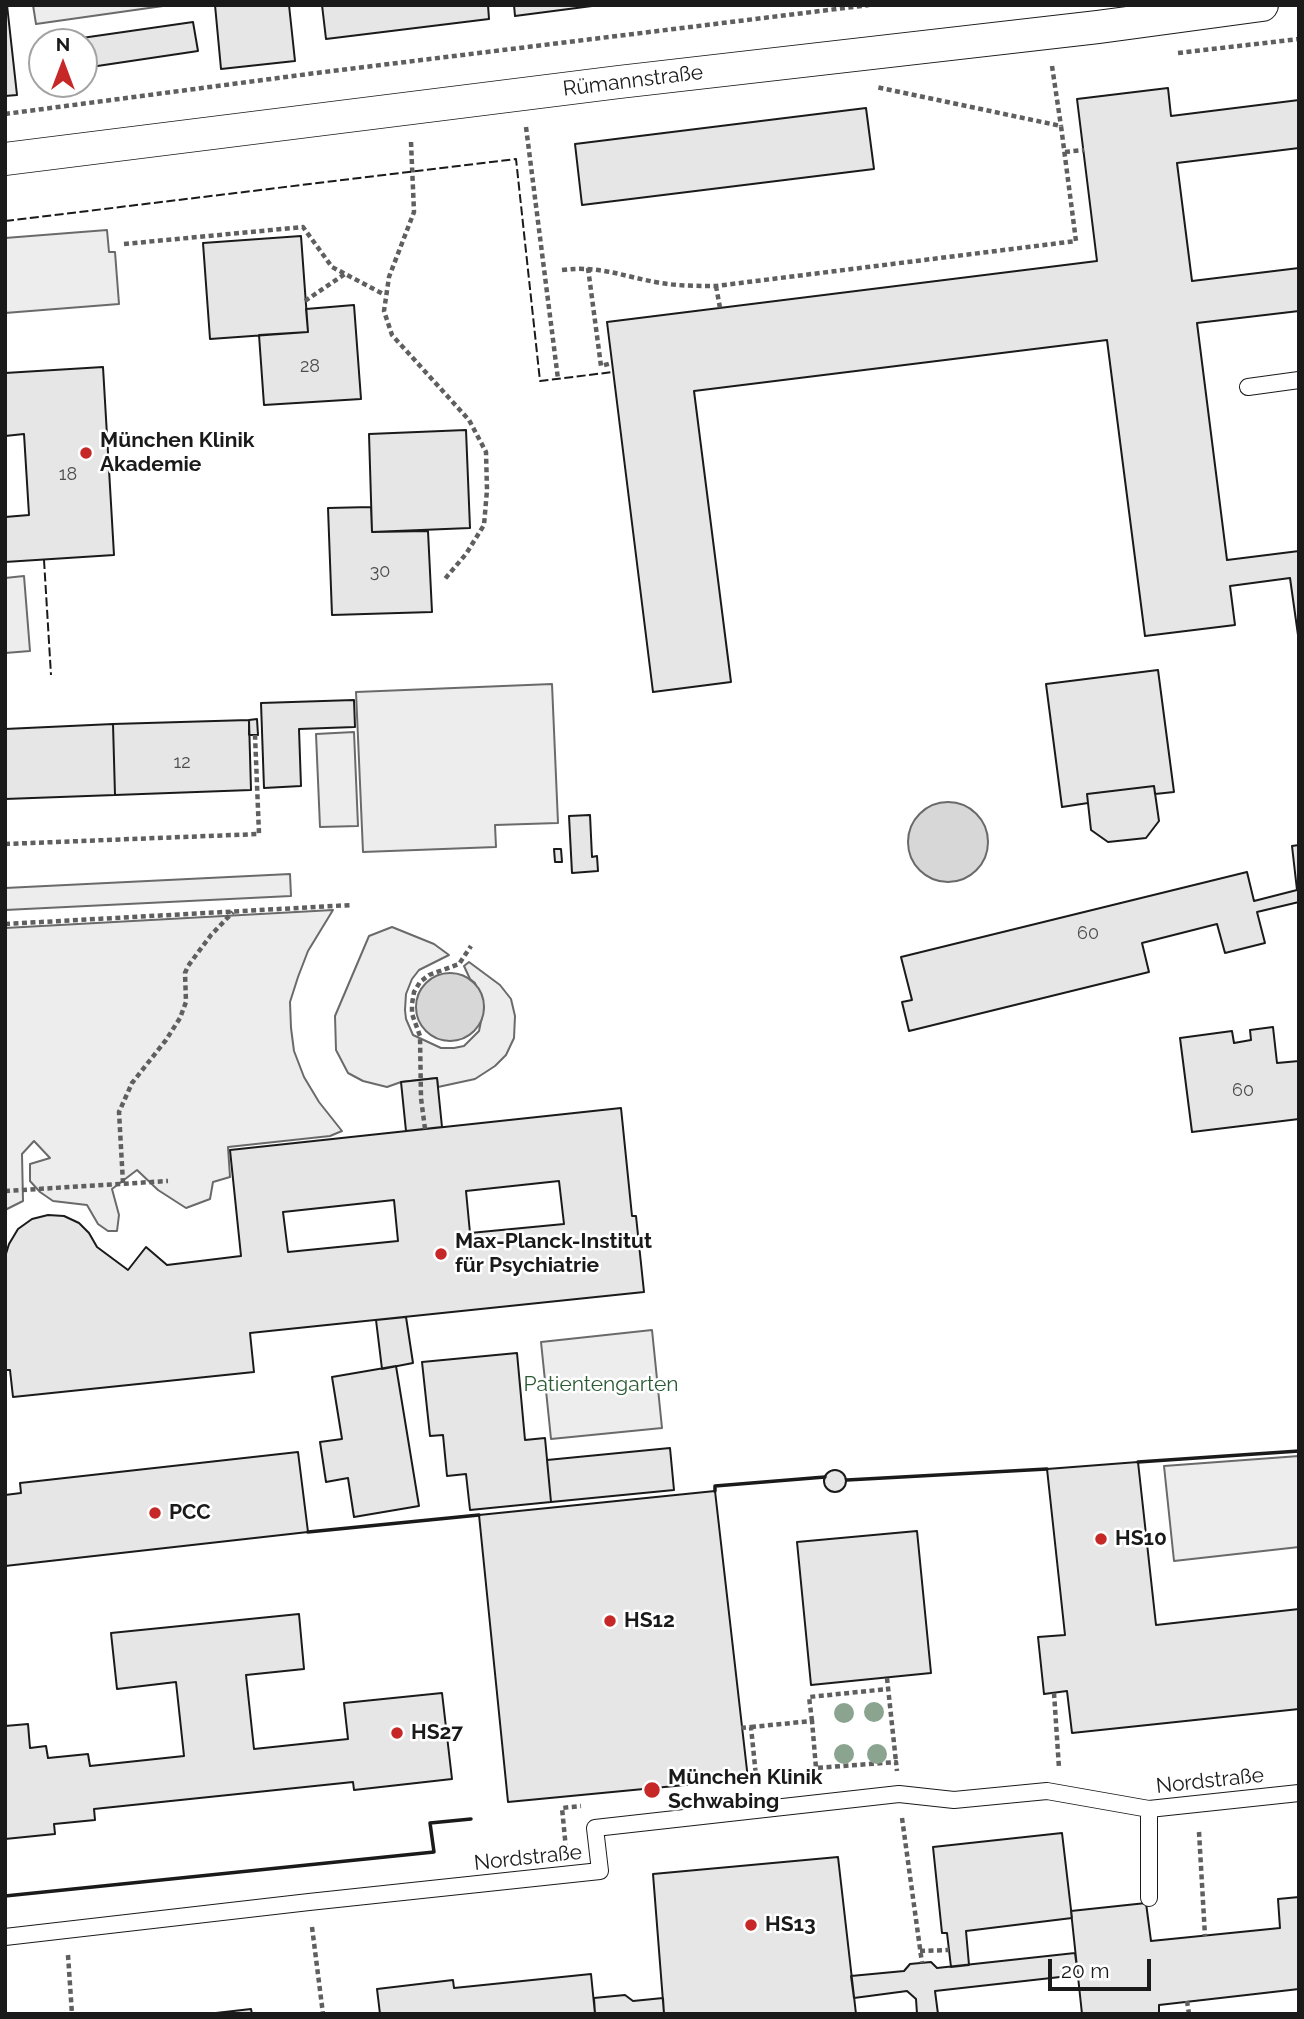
<!DOCTYPE html>
<html>
<head>
<meta charset="utf-8">
<style>
	body { margin:0 }
	#map { position:relative; width:1304px; height:2019px; overflow:hidden; background:#fff; font-family:Raleway,sans-serif }
	canvas { display:block }
	.frame { position:absolute; inset:0; border:7px solid #1a1a1a; pointer-events:none }
	.north { position:absolute; left:28px; top:28px; width:70px; height:70px; box-sizing:border-box; background:#fff; border:2px solid #a3a3a3; border-radius:50%; rotate:0deg; font-size:19px; font-weight:700; line-height:28px; text-align:center; color:#1a1a1a }
	.north::after { content:''; display:block; margin:auto; width:24px; height:32px; background:#c62828; clip-path:polygon(50% 0,100% 100%,50% 72%,0 100%) }
	.scale { position:absolute; left:1048px; top:1959px; width:103px; height:32px; box-sizing:border-box; border:4px solid #1a1a1a; border-top:0; padding-left:9px; font-size:21px; line-height:24px; white-space:nowrap; color:#1a1a1a; -webkit-text-stroke:5px #fff; paint-order:stroke }
</style>
</head>
<body>
<div id="map">
<canvas width="1304" height="2019"></canvas>
<div class="frame"></div>
<div class="north">N</div>
<div class="scale">20 m</div>
</div>
<script>
const context = document.querySelector('canvas').getContext('2d');
context.lineJoin = 'round';
function paint(path, color) {
  context.fillStyle = color;
  context.fill(path, 'evenodd');
}
function trace(path, color, width, dash) {
  context.strokeStyle = color;
  context.lineWidth = width;
  context.lineCap = dash ? 'butt' : 'round';
  context.setLineDash(dash || []);
  context.stroke(path);
}
function label(font, color, halo, rows, align = 'center') {
  context.font = font + ' Raleway,sans-serif';
  context.lineWidth = 5;
  context.setLineDash([]);
  context.textBaseline = 'middle';
  context.strokeStyle = halo;
  context.fillStyle = color;
  for (const [text, x, y, turn = 0] of rows) {
    context.save();
    context.translate(x, y);
    context.rotate((+turn || 0) * Math.PI / 180);
    context.textAlign = isNaN(turn) ? turn : align;
    if (halo) context.strokeText(text, 0, 0);
    context.fillText(text, 0, 0);
    context.restore();
  }
}
const built = new Path2D(`
	M 33,5 L 170,5 L 36,24 Z
	M 107,230 L 109,252 L 115,252 L 119,304 L 5,313 L 5,238 Z
	M 24,576 L 30,651 L 5,653 L 5,578 Z
	M 552,684 L 558,823 L 495,825 L 496,847 L 363,852 L 356,692 Z
	M 354,732 L 358,826 L 320,827 L 316,734 Z
	M 290,874 L 291,896 L 5,910 L 5,888 Z
	M 333,910 L 308,951 L 298,977 L 290,1002 L 291,1028 L 294,1051 L 304,1077 L 319,1102 L 342,1131 L 330,1136 L 228,1147 L 230,1177 L 213,1182 L 210,1199 L 186,1208 L 158,1190 L 137,1170 L 112,1189 L 119,1215 L 117,1231 L 108,1231 L 98,1224 L 87,1205 L 53,1201 L 40,1192 L 30,1181 L 30,1164 L 50,1158 L 34,1141 L 22,1154 L 23,1201 L 5,1210 L 5,928 Z
	M 392,927 L 434,944 L 449,955 L 419,970 L 412,979 L 406,994 L 405,1010 L 406,1019 L 413,1035 L 441,1048 L 454,1048 L 464,1046 L 479,1031 L 484,1007 L 475,983 L 470,979 L 464,966 L 469,962 L 500,985 L 511,999 L 515,1016 L 514,1038 L 506,1055 L 495,1066 L 475,1079 L 438,1087 L 437,1078 L 401,1082 L 387,1087 L 363,1081 L 348,1073 L 336,1050 L 335,1016 L 369,936 Z
	M 652,1330 L 662,1428 L 551,1439 L 541,1342 Z
	M 1299,1456 L 1299,1547 L 1174,1561 L 1164,1466 Z`);
const water = new Path2D(`
	M908 842a40 40 0 1 1 80 0a40 40 0 1 1-80 0Z
	M416 1007a34 34 0 1 1 68 0a34 34 0 1 1-68 0Z`);
const building = new Path2D(`
	M 5,5 L 7,5 L 17,95 L 5,96 Z
	M 215,5 L 289,5 L 295,61 L 221,69 Z
	M 322,5 L 488,5 L 489,19 L 326,39 Z
	M 514,5 L 591,5 L 592,6 L 515,16 Z
	M 193,22 L 198,51 L 84,68 L 84,42 L 54,42 Z
	M 1168,88 L 1171,116 L 1299,100 L 1299,148 L 1177,163 L 1192,281 L 1299,268 L 1299,311 L 1197,323 L 1227,560 L 1299,551 L 1299,642 L 1290,578 L 1230,586 L 1235,625 L 1145,636 L 1107,340 L 694,391 L 731,682 L 653,692 L 607,322 L 1097,261 L 1077,99 Z
	M 866,108 L 874,169 L 582,205 L 575,144 Z
	M 301,236 L 308,332 L 210,339 L 203,243 Z
	M 354,305 L 361,399 L 264,405 L 259,335 L 308,332 L 306,309 Z
	M 103,367 L 114,555 L 5,562 L 5,517 L 29,515 L 24,434 L 5,436 L 5,373 Z
	M 466,430 L 470,528 L 372,532 L 369,434 Z
	M 371,507 L 372,532 L 428,531 L 432,612 L 332,615 L 328,508 Z
	M 1158,670 L 1174,792 L 1155,794 L 1154,786 L 1087,794 L 1088,803 L 1062,807 L 1046,684 Z
	M 354,700 L 355,727 L 299,729 L 301,786 L 264,788 L 261,703 Z
	M 257,719 L 258,735 L 249,735 L 249,720 Z
	M 249,720 L 251,790 L 115,795 L 113,724 Z
	M 113,724 L 115,795 L 5,799 L 5,729 Z
	M 1154,786 L 1159,821 L 1146,838 L 1108,842 L 1091,830 L 1087,794 Z
	M 590,815 L 592,857 L 597,856 L 598,871 L 572,873 L 569,816 Z
	M 1299,845 L 1299,902 L 1257,912 L 1265,943 L 1225,953 L 1217,924 L 1142,943 L 1149,972 L 909,1031 L 902,1002 L 912,1000 L 901,957 L 1247,872 L 1254,901 L 1297,890 L 1292,846 Z
	M 554,849 L 561,849 L 562,862 L 555,862 Z
	M 1273,1027 L 1277,1063 L 1299,1061 L 1299,1119 L 1192,1132 L 1180,1038 L 1232,1031 L 1234,1043 L 1251,1040 L 1250,1030 Z
	M 437,1078 L 442,1127 L 406,1131 L 401,1082 Z
	M 621,1108 L 632,1216 L 636,1216 L 644,1292 L 250,1333 L 254,1372 L 13,1397 L 10,1370 L 5,1370 L 5,1257 L 9,1244 L 18,1229 L 32,1219 L 48,1215 L 64,1216 L 79,1223 L 89,1233 L 97,1247 L 128,1270 L 146,1247 L 167,1265 L 241,1256 L 230,1150 ZM 559,1181 L 564,1224 L 470,1233 L 466,1191 ZM 394,1200 L 398,1241 L 288,1252 L 283,1212 Z
	M 406,1317 L 413,1363 L 382,1369 L 376,1320 Z
	M 517,1353 L 525,1440 L 545,1438 L 551,1502 L 470,1510 L 466,1474 L 447,1476 L 443,1435 L 430,1436 L 422,1362 Z
	M 396,1366 L 419,1506 L 354,1517 L 348,1478 L 326,1482 L 320,1442 L 342,1439 L 332,1377 Z
	M 670,1448 L 674,1490 L 551,1502 L 547,1460 Z
	M 298,1452 L 308,1532 L 5,1566 L 5,1495 L 21,1493 L 20,1483 Z
	M 1138,1462 L 1156,1625 L 1299,1609 L 1299,1709 L 1072,1733 L 1067,1691 L 1044,1694 L 1038,1637 L 1065,1635 L 1047,1469 Z
	M824 1481a11 11 0 1 1 22 0a11 11 0 1 1-22 0Z
	M 715,1491 L 748,1779 L 508,1802 L 479,1515 Z
	M 917,1531 L 931,1673 L 811,1685 L 797,1542 Z
	M 299,1614 L 304,1669 L 246,1675 L 254,1749 L 348,1739 L 344,1703 L 442,1693 L 452,1779 L 354,1790 L 353,1782 L 94,1809 L 95,1820 L 54,1824 L 55,1834 L 5,1839 L 5,1726 L 28,1724 L 30,1748 L 46,1746 L 48,1758 L 88,1754 L 90,1766 L 184,1756 L 176,1682 L 117,1689 L 111,1633 Z
	M 1062,1833 L 1072,1918 L 966,1931 L 969,1965 L 951,1967 L 947,1933 L 942,1933 L 933,1847 Z
	M 838,1857 L 856,2014 L 664,2014 L 653,1874 Z
	M 1299,1897 L 1299,1989 L 1159,2005 L 1159,2014 L 1082,2014 L 1071,1911 L 1146,1903 L 1151,1941 L 1280,1928 L 1278,1899 Z
	M 1075,1953 L 1078,1975 L 935,1991 L 938,2014 L 917,2014 L 916,1999 L 907,1991 L 854,1998 L 851,1976 L 904,1971 L 910,1964 L 931,1962 L 937,1968 Z
	M 591,1974 L 595,2014 L 380,2014 L 377,1989 L 453,1980 L 454,1988 Z
	M 625,1995 L 633,2001 L 663,1998 L 664,2014 L 595,2014 L 594,1998 Z
	M 251,2009 L 252,2014 L 207,2014 Z`);
const path = new Path2D(`
	M 1178,53 L 1299,39
	M 1052,66 L 1061,126
	M 5,114 L 316,73 L 869,5
	M 526,127 L 558,379
	M 411,142 L 414,212 L 389,277 L 384,311 L 392,335 L 469,420 L 486,452 L 487,490 L 484,525 L 466,554 L 444,580
	M 1065,152 L 1084,150
	M 124,244 L 303,227 L 332,267 L 385,295
	M 588,268 L 601,366 L 612,363
	M 562,270 C 600,265 624,277 661,283 C 679,286 698,286 716,286 L 1076,241 L 1061,126 L 876,87
	M 716,286 L 720,308
	M 305,301 L 345,274
	M 5,844 L 259,834 L 255,735
	M 5,924 L 352,905
	M 425,1129 L 421,1098 L 420,1036 L 412,1014 L 412,1004 L 414,992 L 420,982 L 429,975 L 459,964 L 471,946
	M 123,1183 L 119,1112 L 132,1083 L 166,1040 L 180,1018 L 186,1002 L 185,973 L 188,966 L 211,935 L 233,912
	M 5,1191 L 168,1181
	M 887,1678 L 896,1762
	M 1054,1693 L 1059,1768
	M 812,1721 L 809,1697 L 888,1689
	M 751,1727 L 812,1721 L 816,1768 L 896,1762 L 897,1771
	M 741,1728 L 751,1727 L 757,1786
	M 902,1818 L 922,1963
	M 1199,1832 L 1205,1936
	M 566,1849 L 562,1808 L 581,1806
	M 312,1927 L 323,2014
	M 920,1951 L 949,1950
	M 68,1955 L 72,2014
	M 1187,2001 L 1189,2014`);
const service = new Path2D(`
	M 1248,387 L 1299,380
	M 1149,1898 L 1149,1809
	M 5,1937 L 309,1902 L 600,1871 L 595,1828 L 899,1794 L 954,1800 L 1047,1791 L 1149,1809 L 1299,1793`);
const minor = new Path2D(`
	M 5,159 L 619,82 L 1098,27 L 1262,5`);
const fence = new Path2D(`
	M 5,221 L 516,159 L 540,381 L 613,372
	M 44,560 L 51,675`);
const wall = new Path2D(`
	M 1138,1462 L 1299,1451
	M 847,1480 L 1047,1469
	M 715,1491 L 715,1486 L 825,1477
	M 308,1532 L 479,1515
	M 5,1896 L 434,1852 L 430,1823 L 471,1819`);
const trees = [
	[874,1712],
	[844,1713],
	[844,1754],
	[877,1754]
];
const markers = [
	[86,453,7,"#c62828"],
	[441,1254,7,"#c62828"],
	[155,1513,7,"#c62828"],
	[1101,1539,7,"#c62828"],
	[610,1621,7,"#c62828"],
	[397,1733,7,"#c62828"],
	[652,1790,9,"#c62828"],
	[751,1925,7,"#c62828"]
];
const numberNames = [
	["28",310,367],
	["18",68,475],
	["30",380,572],
	["12",182,763],
	["60",1088,934],
	["60",1243,1091]
];
const streetNames = [
	["Rümannstraße",633,81,-7],
	["Nordstraße",1210,1781,-6],
	["Nordstraße",528,1858,-6]
];
const poiNames = [
	["München Klinik",100,441],
	["Akademie",100,465],
	["Max-Planck-Institut",455,1242],
	["für Psychiatrie",455,1266],
	["PCC",169,1513],
	["HS10",1115,1539],
	["HS12",624,1621],
	["HS27",411,1733],
	["München Klinik",668,1778],
	["Schwabing",668,1802],
	["HS13",765,1925]
];
const parkNames = [
	["Patientengarten",601,1385]
];
paint(built, '#ededed');
trace(built, '#6a6a6a', 2);
paint(water, '#d7d7d7');
trace(water, '#6a6a6a', 2);
paint(building, '#e6e6e6');
trace(building, '#1a1a1a', 2);
trace(service, '#1a1a1a', 18);
trace(minor, '#1a1a1a', 34);
trace(path, '#5f5f5f', 4.5, [5, 3.5]);
trace(service, '#fff', 16);
trace(minor, '#fff', 32);
trace(fence, '#1a1a1a', 2, [9, 3.5]);
trace(wall, '#1a1a1a', 3.5);
context.fillStyle = '#8aa48f';
for (const [x, y] of trees) {
  context.beginPath();
  context.arc(x, y, 10, 0, 2 * Math.PI);
  context.fill();
}
for (const [x, y, r, color] of markers) {
  const dot = new Path2D();
  dot.arc(x, y, r, 0, 2 * Math.PI);
  context.fillStyle = color;
  context.fill(dot);
  trace(dot, '#fff', 2.5);
}
label('18px', '#4d4d4d', null, numberNames);
label('21px', '#1a1a1a', '#fff', streetNames);
label('bold 21px', '#1a1a1a', '#fff', poiNames, 'left');
label('21px', '#2b5a34', '#fff', parkNames);
</script>
</body>
</html>
